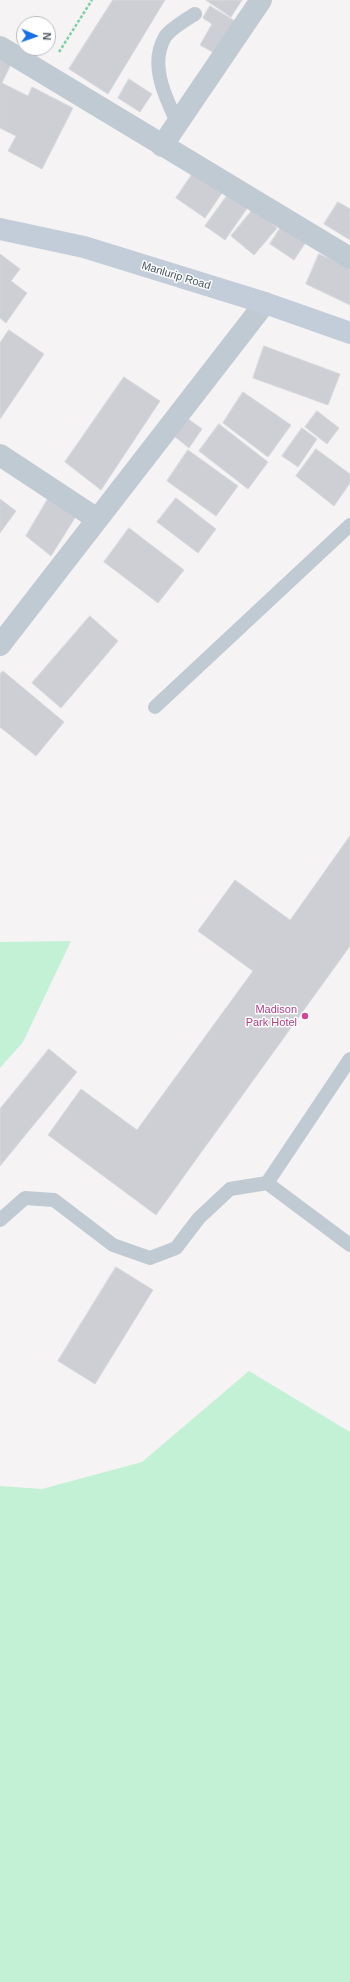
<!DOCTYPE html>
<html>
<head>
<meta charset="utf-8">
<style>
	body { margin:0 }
	#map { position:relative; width:350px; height:1982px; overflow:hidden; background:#f5f3f3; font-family:Arial,sans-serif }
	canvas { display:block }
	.north { position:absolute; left:16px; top:16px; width:40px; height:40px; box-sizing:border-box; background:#fff; border:1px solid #b6bbc0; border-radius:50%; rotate:92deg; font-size:11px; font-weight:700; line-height:16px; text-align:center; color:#495561 }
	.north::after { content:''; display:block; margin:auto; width:14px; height:18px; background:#1770ea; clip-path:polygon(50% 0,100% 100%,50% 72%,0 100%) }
</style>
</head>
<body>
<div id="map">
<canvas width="350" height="1982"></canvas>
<div class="north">N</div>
</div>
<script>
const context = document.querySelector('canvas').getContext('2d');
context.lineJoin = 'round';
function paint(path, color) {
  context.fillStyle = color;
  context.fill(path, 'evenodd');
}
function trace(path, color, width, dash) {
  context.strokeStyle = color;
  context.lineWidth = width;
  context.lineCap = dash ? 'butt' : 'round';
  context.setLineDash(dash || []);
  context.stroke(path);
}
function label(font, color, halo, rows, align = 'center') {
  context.font = font + ' Arial,sans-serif';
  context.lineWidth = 3;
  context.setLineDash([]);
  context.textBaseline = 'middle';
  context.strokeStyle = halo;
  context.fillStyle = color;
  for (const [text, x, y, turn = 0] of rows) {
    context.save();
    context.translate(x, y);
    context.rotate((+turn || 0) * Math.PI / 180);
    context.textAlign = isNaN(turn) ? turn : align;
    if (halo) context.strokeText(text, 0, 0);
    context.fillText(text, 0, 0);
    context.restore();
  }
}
const green = new Path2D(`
	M 71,941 L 23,1042 L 0,1068 L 0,942 Z
	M 249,1371 L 350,1432 L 350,1982 L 0,1982 L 0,1486 L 42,1489 L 142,1462 Z`);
const building = new Path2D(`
	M 113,0 L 165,0 L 108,94 L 69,69 Z
	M 206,0 L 242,0 L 231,17 Z
	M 210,6 L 235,21 L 216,54 L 200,45 L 212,24 L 203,18 Z
	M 0,59 L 11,64 L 2,83 L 28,96 L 32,87 L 73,108 L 42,169 L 8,151 L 16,136 L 0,128 Z
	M 129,79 L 152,94 L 140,112 L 118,98 Z
	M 193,173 L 222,193 L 205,218 L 176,198 Z
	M 229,193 L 248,207 L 225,240 L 205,226 Z
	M 338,202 L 350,209 L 350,240 L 324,224 Z
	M 254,208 L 277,228 L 254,255 L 231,236 Z
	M 284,222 L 308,239 L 294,260 L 270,244 Z
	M 0,254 L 20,269 L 11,281 L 27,293 L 6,323 L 0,318 Z
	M 319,254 L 350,268 L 350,305 L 306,284 Z
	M 9,330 L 44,354 L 0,419 L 0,343 Z
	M 264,346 L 340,374 L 328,405 L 253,378 Z
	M 124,377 L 160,401 L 101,490 L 65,462 Z
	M 243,392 L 291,425 L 268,457 L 223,423 Z
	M 317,411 L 339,428 L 327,444 L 305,427 Z
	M 187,418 L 202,429 L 189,448 L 174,436 Z
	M 219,424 L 268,462 L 248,489 L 199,451 Z
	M 302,428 L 317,439 L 298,467 L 282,456 Z
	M 316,449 L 350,474 L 350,483 L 334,506 L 296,476 Z
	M 188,450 L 238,486 L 216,516 L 167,481 Z
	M 49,497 L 78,513 L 51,556 L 26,536 Z
	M 176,498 L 216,529 L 198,553 L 157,522 Z
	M 0,499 L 16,511 L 0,533 Z
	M 129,528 L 184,570 L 158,603 L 104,562 Z
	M 90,616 L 118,641 L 61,708 L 32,683 Z
	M 3,671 L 64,722 L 36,756 L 0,727 L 0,674 Z
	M 350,836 L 350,946 L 156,1215 L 48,1135 L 81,1089 L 137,1130 L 253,971 L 198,931 L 235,880 L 290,920 Z
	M 49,1049 L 77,1072 L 0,1166 L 0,1109 Z
	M 116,1267 L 153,1290 L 95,1384 L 58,1361 Z`);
const path = new Path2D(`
	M 59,52 L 92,0`);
const service = new Path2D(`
	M 177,122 C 165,96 149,64 165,37 C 170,29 187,19 195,14
	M 155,707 L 350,525
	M 267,1183 L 350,1059
	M 0,1220 L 25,1198 L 54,1200 L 113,1245 L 150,1258 L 176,1248 L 199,1218 L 230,1189 L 267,1183 L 350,1245`);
const minor = new Path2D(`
	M 0,47 L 350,258
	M 162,146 L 261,0
	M 0,455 L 97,519
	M 0,645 L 265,303`);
const secondary = new Path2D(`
	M 0,229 L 84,247 L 265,303 L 350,333`);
const markers = [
	[305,1016,4,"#d1479c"]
];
const streetNames = [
	["Manlurip Road",176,276,17]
];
const hotelNames = [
	["Madison",297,1010],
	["Park Hotel",297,1023]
];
paint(green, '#c2f1d5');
paint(building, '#cdcfd5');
trace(building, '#d7d9de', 1);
trace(path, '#79d1a6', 2.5, [3, 2]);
trace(service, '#c0cad2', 14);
trace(minor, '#c0cad2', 22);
trace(secondary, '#c3cdd9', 22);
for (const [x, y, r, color] of markers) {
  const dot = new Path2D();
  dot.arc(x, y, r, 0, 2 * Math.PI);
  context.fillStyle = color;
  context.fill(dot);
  trace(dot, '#fff', 1.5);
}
label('11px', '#495561', '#fff', streetNames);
label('11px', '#b23c85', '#fff', hotelNames, 'right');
</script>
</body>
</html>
